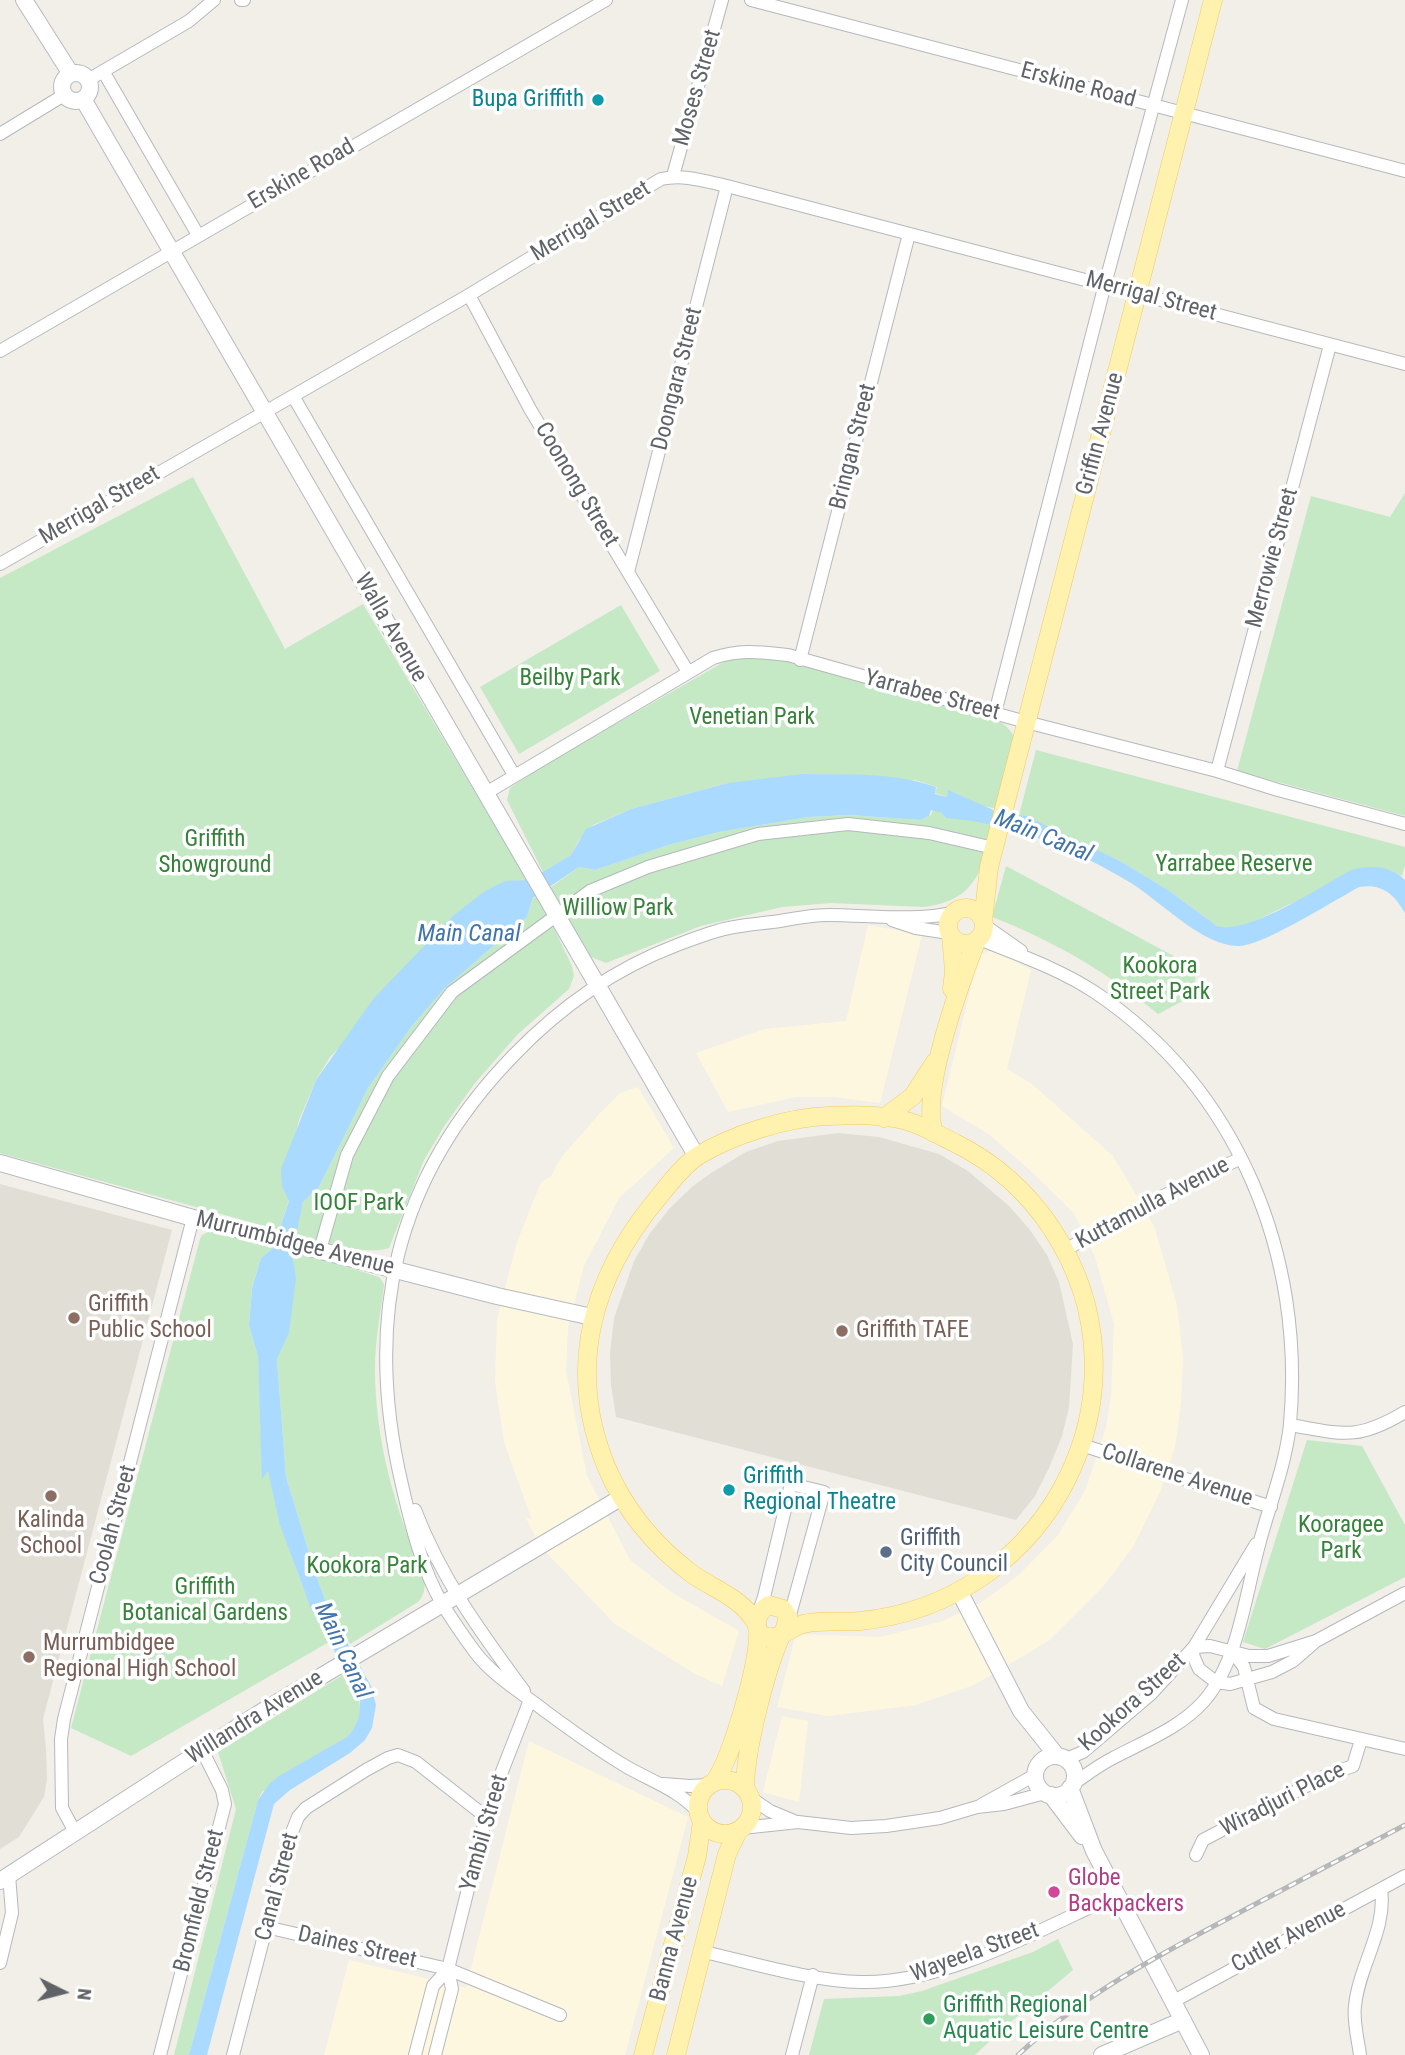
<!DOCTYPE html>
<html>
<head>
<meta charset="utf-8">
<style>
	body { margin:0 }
	#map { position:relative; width:1405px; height:2055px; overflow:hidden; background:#f1efe8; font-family:"Roboto Condensed",sans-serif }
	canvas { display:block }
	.north { position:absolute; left:28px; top:1957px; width:70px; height:70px; -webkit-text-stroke:5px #fff; paint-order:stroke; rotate:96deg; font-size:19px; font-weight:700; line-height:28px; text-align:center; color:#5f6368 }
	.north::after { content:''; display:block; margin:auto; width:24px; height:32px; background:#5f6368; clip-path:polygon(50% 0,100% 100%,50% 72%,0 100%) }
</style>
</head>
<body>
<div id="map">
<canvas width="1405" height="2055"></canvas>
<div class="north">N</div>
</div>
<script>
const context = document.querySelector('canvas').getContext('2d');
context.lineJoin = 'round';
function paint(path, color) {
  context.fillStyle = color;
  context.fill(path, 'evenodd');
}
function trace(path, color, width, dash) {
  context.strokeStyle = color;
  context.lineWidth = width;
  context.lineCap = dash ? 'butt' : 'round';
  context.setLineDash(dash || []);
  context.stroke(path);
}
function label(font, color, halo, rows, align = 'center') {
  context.font = font + ' "Roboto Condensed",sans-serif';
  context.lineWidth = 7;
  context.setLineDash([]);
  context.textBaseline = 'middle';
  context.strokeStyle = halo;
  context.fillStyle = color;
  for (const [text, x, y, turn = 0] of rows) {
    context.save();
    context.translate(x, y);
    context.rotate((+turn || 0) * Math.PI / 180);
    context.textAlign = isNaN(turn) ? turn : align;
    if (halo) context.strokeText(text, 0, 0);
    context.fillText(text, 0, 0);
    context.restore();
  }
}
const commercial = new Path2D(`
	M 868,925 L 922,935 L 880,1103 L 834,1097 L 796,1097 L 728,1112 L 696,1053 L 765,1029 L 846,1021 Z
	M 996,950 L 1031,970 L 1007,1069 L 1032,1084 L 1113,1156 L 1154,1226 L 1177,1305 L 1183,1358 L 1181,1403 L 1175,1447 L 1160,1492 L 1133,1547 L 1102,1588 L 1050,1640 L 974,1685 L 916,1705 L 828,1716 L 777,1707 L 796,1634 L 880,1637 L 943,1621 L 982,1602 L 1020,1574 L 1058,1535 L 1086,1489 L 1106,1427 L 1111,1395 L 1114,1324 L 1095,1257 L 1074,1213 L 1034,1174 L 990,1135 L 942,1106 L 979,954 Z
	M 638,1087 L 674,1148 L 619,1198 L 584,1266 L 568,1327 L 566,1371 L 587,1476 L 630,1560 L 671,1592 L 739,1631 L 722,1686 L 695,1674 L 615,1624 L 540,1546 L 525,1516 L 532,1520 L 504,1442 L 495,1381 L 497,1319 L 517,1242 L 541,1182 L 551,1176 L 561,1158 L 600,1113 L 620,1093 Z
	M 782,1716 L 808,1721 L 799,1802 L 763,1792 Z
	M 529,1741 L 688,1817 L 625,2055 L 324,2055 L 349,1960 L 466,1988 Z`);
const education = new Path2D(`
	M 838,1133 L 879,1137 L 939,1154 L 968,1171 L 1009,1206 L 1030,1230 L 1047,1255 L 1059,1282 L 1073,1344 L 1069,1408 L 1062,1436 L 1049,1468 L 1035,1496 L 1016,1520 L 616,1417 L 611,1385 L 610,1353 L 614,1318 L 634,1261 L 650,1233 L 670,1208 L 693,1186 L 711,1173 L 746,1152 L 778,1141 Z
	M 0,1184 L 172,1230 L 43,1719 L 46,1750 L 47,1779 L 44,1797 L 19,1837 L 0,1849 Z`);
const green = new Path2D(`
	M 193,477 L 285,649 L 363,604 L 528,881 L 505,881 L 330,1057 L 316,1080 L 299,1120 L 282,1187 L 289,1200 L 279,1230 L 0,1153 L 0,578 Z
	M 1405,493 L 1405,816 L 1237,771 L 1311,496 L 1390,517 Z
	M 621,605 L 660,671 L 519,754 L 480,687 Z
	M 764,657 L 790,662 L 993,717 L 1006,726 L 1016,738 L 999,809 L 971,804 L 948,791 L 947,797 L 935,793 L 937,787 L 915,780 L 728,783 L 631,809 L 593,825 L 579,840 L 571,855 L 543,872 L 507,800 L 510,788 L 539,768 L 722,663 L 735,658 Z
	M 1036,750 L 1405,847 L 1405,865 L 1402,876 L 1390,870 L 1290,904 L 1247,925 L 1225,929 L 1217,926 L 1168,890 L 1122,862 L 1019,815 Z
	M 933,809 L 993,825 C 982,870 977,900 924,907 L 831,903 L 782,907 L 701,926 L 606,963 L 591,957 L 547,890 L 579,867 L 595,870 L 672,844 L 719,832 L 809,817 L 849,815 L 921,820 L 931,815 Z
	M 1006,866 L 1196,968 L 1194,995 L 1158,1014 C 1107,972 1054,941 992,917 Z
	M 538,895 L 572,966 L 574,976 L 569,989 L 518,1034 L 475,1083 L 445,1125 L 424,1160 L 389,1248 C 365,1256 319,1241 295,1234 L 303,1202 L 319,1187 L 368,1088 L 412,1026 L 445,988 L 527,917 L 533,899 Z
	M 213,1230 L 242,1236 L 273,1248 L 261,1258 L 252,1287 L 249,1325 L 258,1357 L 263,1477 L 268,1470 C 282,1530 299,1588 329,1642 L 131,1756 L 71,1728 L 200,1239 L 202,1235 Z
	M 292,1250 L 379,1277 L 384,1284 C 381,1312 375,1340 375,1369 C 375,1440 395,1512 425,1576 C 425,1586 425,1595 418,1602 L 350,1644 L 328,1608 L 315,1572 L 286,1477 L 277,1359 L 289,1332 Z
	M 1307,1440 L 1362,1446 L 1405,1525 L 1405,1577 L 1265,1649 L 1243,1642 Z
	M 346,1673 C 360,1697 369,1714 347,1737 L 262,1792 L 258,1800 L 189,2055 L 174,2055 L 236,1809 L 218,1752 Z
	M 1058,1939 L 1073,1970 L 1007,2025 L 975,2055 L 809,2055 L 824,1999 L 899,1996 L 922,1991 L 1033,1952 Z`);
const water = new Path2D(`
	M 803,774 C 848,775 894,772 936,787 L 935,794 L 947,797 L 948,790 L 998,812 L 1026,816 L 1122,862 L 1168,890 L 1217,926 C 1246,936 1322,886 1351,870 C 1369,865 1391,865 1405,880 L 1405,913 C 1394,894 1382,883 1359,887 C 1335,900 1264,945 1240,946 C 1205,948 1161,902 1131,883 C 1075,849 1012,823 946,818 L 942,813 L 931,810 L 929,816 L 921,820 L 849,815 L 809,817 L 719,832 L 672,844 L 595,870 L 579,867 L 533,898 L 527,917 L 445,988 L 412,1026 L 368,1088 L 319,1187 L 303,1202 L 292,1255 L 296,1278 L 289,1333 L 277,1359 L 286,1477 L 315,1572 L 328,1608 L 371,1686 L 376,1705 L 372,1728 L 365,1740 L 350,1753 L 290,1790 L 274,1804 L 207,2055 L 189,2055 L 258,1800 L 270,1783 L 279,1776 L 347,1737 C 359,1724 362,1712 359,1695 L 311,1609 L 280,1525 L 268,1471 L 262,1479 L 258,1357 L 249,1325 L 252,1288 L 261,1258 L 273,1248 L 289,1201 L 282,1187 L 281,1169 L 316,1080 L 374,998 L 454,915 L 485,891 L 505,881 L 529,880 L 571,855 L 586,829 L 631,809 L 728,783 Z`);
const street = new Path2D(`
	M 241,0 L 244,0
	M 751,0 L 1405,171
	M 103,71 L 198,235
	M 88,80 L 189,21 L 214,0
	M 0,134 L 64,95
	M 673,176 L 722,0
	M 469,295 L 530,409 L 688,672
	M 0,351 L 606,0
	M 293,396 L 514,775
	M 0,564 L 469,295 L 661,179 C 684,174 704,181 727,186 L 1405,364
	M 628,572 L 727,186
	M 800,660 L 909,234
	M 995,713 L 1105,284 L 1182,0
	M 1217,771 L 1330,345
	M 486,793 L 713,658 C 742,649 759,652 788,655 L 1026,722 L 1217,771 L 1278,790 L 1405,824
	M 892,920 L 916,928 L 949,933
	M 984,925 L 1021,951
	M 979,939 C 1019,955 1060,969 1096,993 C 1239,1090 1305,1256 1290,1424 C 1286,1462 1272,1498 1262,1534 C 1246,1587 1241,1658 1204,1701 C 1180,1728 1145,1741 1113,1758 C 1099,1765 1086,1775 1073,1784
	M 320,1250 L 347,1155 L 388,1076 L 452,992 L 590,891 L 648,867 L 758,834 L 848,824 L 929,833 L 994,848
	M 1065,1250 L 1149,1203 L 1241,1158
	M 1290,1425 C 1342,1434 1357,1441 1405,1412
	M 1082,1445 L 1271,1507
	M 415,1510 C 442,1580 480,1631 524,1691
	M 759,1611 L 764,1597 L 791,1484 L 824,1492 L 788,1622
	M 1316,1641 L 1293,1661 L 1272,1672 L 1230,1684 L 1216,1682 L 1199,1669 L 1193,1655 L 1194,1647 L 1210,1646 L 1249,1656 L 1268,1656 L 1316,1641 L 1405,1593
	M 1232,1651 L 1244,1667 L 1254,1708 L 1274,1719 L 1405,1749
	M 1066,1759 L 1083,1752 L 1151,1694 L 1194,1647 L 1256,1544
	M 663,1784 L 690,1786 L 708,1785
	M 751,1798 L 770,1811 L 794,1821
	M 981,1805 L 1035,1775
	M 698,1812 C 679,1790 651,1781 627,1767 C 598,1750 572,1731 545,1711 C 521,1692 494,1677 475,1652 C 464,1637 453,1621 443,1605 C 422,1570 411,1525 402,1485 C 363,1319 394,1178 514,1055 C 561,1006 614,969 677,945 C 690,940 703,935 717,931 C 736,925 759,924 780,921 C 796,918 813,915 829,915 C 867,915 920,922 955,912
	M 742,1828 L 798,1822 L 851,1828 L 886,1826 L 940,1818 L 977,1807 L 1004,1804 L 1045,1793
	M 75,1832 L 62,1808 L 61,1739 L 64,1719 L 193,1218
	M 1196,1855 L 1203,1840 L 1327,1775 L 1353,1766 L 1361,1740
	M 266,1927 L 448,1969 L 560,2015
	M 704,1952 C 753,1963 811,1981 861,1982 C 945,1984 1041,1929 1116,1895
	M 0,1963 L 12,1913 L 9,1875
	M 1174,2001 L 1405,1876
	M 160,2055 L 225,1804 L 222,1790 L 202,1750
	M 233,2055 L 289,1840 L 298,1817 L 306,1808 L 366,1770 L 388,1758 L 398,1755 L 416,1762 L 486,1817
	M 415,2055 L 433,1986 L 448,1969
	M 435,2055 L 452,1989 L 448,1969 L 486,1817 L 501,1774 L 530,1700
	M 792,2055 L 813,1975
	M 1360,2055 C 1358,2039 1353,2022 1355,2006 C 1359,1965 1387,1930 1381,1889`);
const secondary = new Path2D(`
	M 24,0 L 71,74
	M62 87a14 14 0 1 1 28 0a14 14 0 1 1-28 0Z
	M 83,99 L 697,1157
	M 0,1163 L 193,1218 L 497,1296 L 592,1317
	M 959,1591 L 1021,1711 L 1057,1756
	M1035 1776a20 20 0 1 1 40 0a20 20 0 1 1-40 0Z
	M 1070,1788 L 1094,1851 L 1201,2055
	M 1051,1795 L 1082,1836
	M 0,1881 L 258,1714 L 622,1497
	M 1102,2055 L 1183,2020`);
const primary = new Path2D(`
	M948 926a18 18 0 1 1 36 0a18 18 0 1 1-36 0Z
	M 983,921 L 989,867 L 1213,0
	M 951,936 L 954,971 L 952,989
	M 884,1118 L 913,1096 L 935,1062
	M 934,1133 C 920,1092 960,984 976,942
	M 756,1623 C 742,1598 715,1590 692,1574 C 655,1546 624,1509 606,1466 C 566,1368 592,1277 657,1199 C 669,1184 681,1168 696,1157 C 731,1135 788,1117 829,1116 C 854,1115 885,1114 910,1122 C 926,1127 940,1136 955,1143 C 995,1163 1027,1191 1052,1229 C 1158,1390 1051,1602 860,1621 C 842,1623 822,1619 803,1624 C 793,1627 783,1636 773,1637 C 752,1639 752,1614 769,1605 L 783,1609 L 788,1617 L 784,1631
	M698 1807a27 27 0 1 1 54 0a27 27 0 1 1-54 0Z
	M 715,1781 C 733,1754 760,1660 758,1629
	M 746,1790 C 741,1765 769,1655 783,1633
	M 643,2055 L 697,1856 L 702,1822
	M 676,2055 L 727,1854 L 738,1831`);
const rail = new Path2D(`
	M 1018,2055 C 1080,1997 1155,1957 1229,1918 C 1288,1887 1346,1856 1405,1825`);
const markers = [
	[598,100,7,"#0f9aa8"],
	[74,1318,7,"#8d6e63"],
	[842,1331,7,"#8d6e63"],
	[729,1490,7,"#0f9aa8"],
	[51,1496,7,"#8d6e63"],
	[886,1552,7,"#5c6f8a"],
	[29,1657,7,"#8d6e63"],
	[1054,1892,7,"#d1479c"],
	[929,2019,7,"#2e9e5b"]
];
const streetNames = [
	["Erskine Road",1078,86,15],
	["Moses Street",698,88,-74],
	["Erskine Road",302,175,-30],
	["Merrigal Street",591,222,-31],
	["Merrigal Street",1151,297,15],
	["Doongara Street",678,379,-76],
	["Griffin Avenue",1101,434,-75],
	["Bringan Street",854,447,-76],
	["Coonong Street",576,485,59],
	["Merrigal Street",100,506,-30],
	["Merrowie Street",1273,558,-75],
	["Walla Avenue",390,628,60],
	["Yarrabee Street",932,696,15],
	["Kuttamulla Avenue",1153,1204,-28],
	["Murrumbidgee Avenue",295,1244,14],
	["Collarene Avenue",1177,1476,18],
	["Coolah Street",114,1525,-75],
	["Kookora Street",1133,1703,-42],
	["Willandra Avenue",255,1718,-32],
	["Wiradjuri Place",1283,1800,-27],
	["Yambil Street",485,1833,-74],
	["Canal Street",278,1887,-75],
	["Bromfield Street",200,1901,-76],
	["Cutler Avenue",1289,1938,-28],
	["Banna Avenue",675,1939,-75],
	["Daines Street",357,1948,13],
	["Wayeela Street",975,1953,-20]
];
const cultureNames = [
	["Bupa Griffith",584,100],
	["Griffith",743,1477,"left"],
	["Regional Theatre",743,1503,"left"]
];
const parkNames = [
	["Beilby Park",570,679],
	["Venetian Park",752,718],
	["Griffith",215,840],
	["Showground",215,866],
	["Yarrabee Reserve",1234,865],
	["Williow Park",618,909],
	["Kookora",1160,967],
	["Street Park",1160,993],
	["IOOF Park",359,1204],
	["Kooragee",1341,1526],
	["Park",1341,1552],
	["Kookora Park",367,1567],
	["Griffith",205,1588],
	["Botanical Gardens",205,1614]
];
const educationNames = [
	["Griffith",88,1305],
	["Public School",88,1331],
	["Griffith TAFE",856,1331],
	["Kalinda",51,1521,"center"],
	["School",51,1547,"center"],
	["Murrumbidgee",43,1644],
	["Regional High School",43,1670]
];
const serviceNames = [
	["Griffith",900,1539],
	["City Council",900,1565]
];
const hotelNames = [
	["Globe",1068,1879],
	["Backpackers",1068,1905]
];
const leisureNames = [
	["Griffith Regional",943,2006],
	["Aquatic Leisure Centre",943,2032]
];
const waterNames = [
	["Main Canal",1043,837,22],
	["Main Canal",469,935],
	["Main Canal",342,1651,65]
];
paint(commercial, '#fef7e0');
paint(education, '#e1ded6');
paint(green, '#c5e8c5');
paint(water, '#aadaff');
trace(street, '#b5b8bc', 14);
trace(secondary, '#b6babf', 18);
trace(primary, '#f2c960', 19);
trace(street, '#fff', 12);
trace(secondary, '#fff', 16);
trace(primary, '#fff2af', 18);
trace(rail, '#b6b7b8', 5);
trace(rail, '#fff', 2.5, [8]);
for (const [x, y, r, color] of markers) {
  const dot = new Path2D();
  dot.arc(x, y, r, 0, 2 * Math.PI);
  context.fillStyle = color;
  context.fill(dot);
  trace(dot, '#fff', 2.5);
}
label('23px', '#5f6368', '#fff', streetNames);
label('23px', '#0d838f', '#fff', cultureNames, 'right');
label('23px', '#348238', '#fff', parkNames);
label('23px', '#785e54', '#fff', educationNames, 'left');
label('23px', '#4e5e75', '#fff', serviceNames, 'left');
label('23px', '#b23c85', '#fff', hotelNames, 'left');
label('23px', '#27864d', '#fff', leisureNames, 'left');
label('italic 24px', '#4174aa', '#fff', waterNames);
</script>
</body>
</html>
